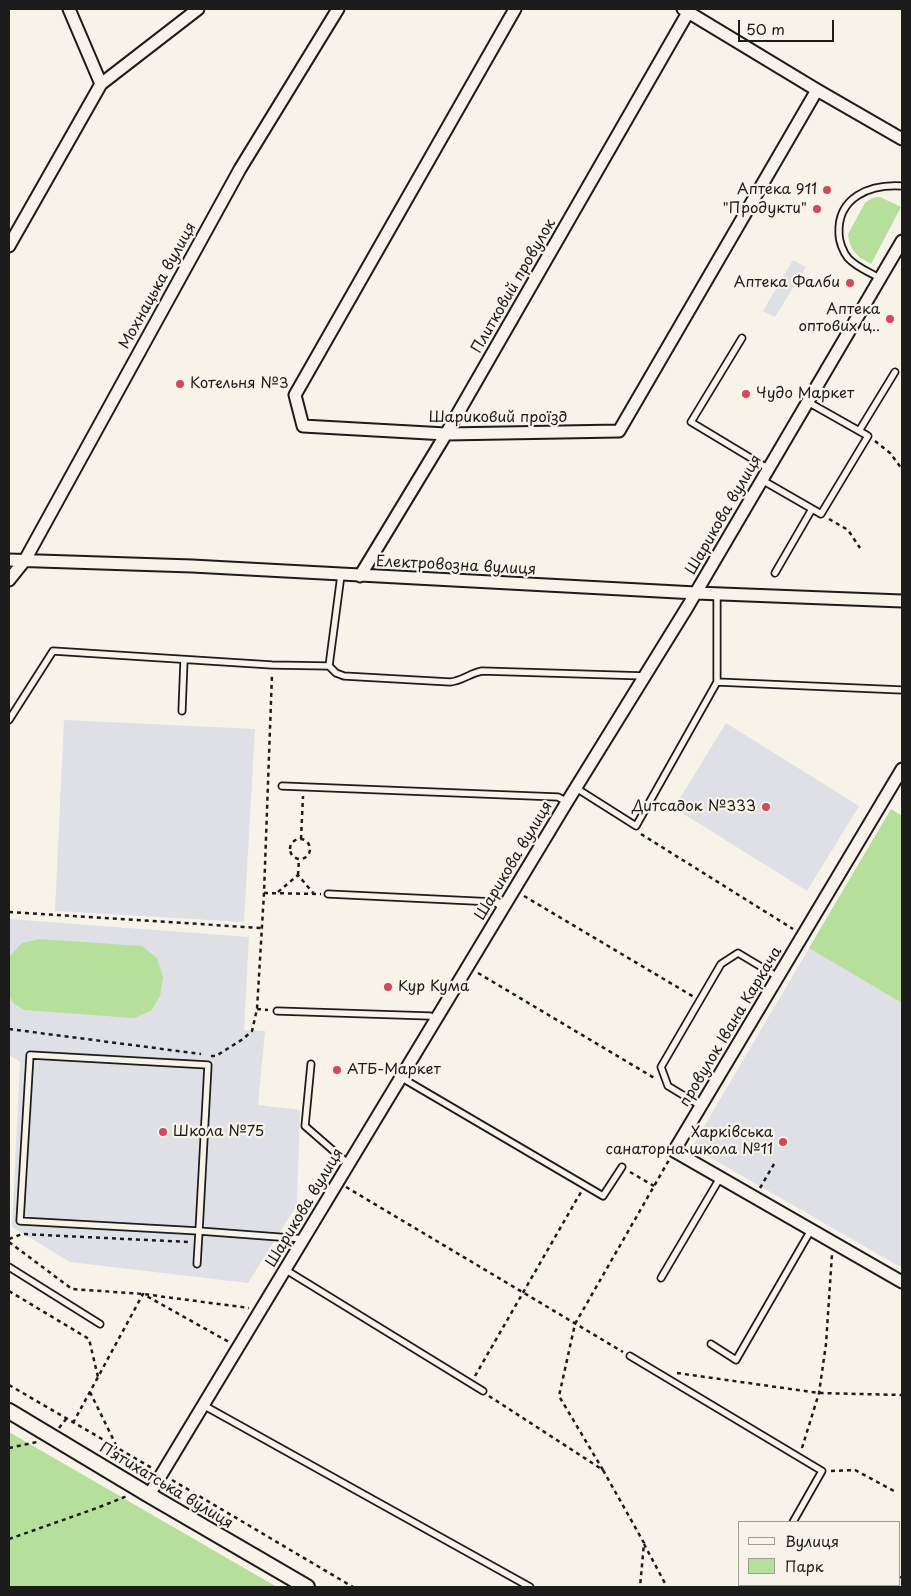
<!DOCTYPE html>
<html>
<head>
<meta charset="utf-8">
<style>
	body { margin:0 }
	#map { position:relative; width:911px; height:1596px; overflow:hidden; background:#f7f3e8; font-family:"Playpen Sans",sans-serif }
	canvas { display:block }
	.frame { position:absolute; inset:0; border:10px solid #1c1c1c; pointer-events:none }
	.legend { position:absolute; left:738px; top:1521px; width:162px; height:65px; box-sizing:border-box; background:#f7f3e8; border:1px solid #9f9d96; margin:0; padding:6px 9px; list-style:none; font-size:15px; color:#1c1c1c }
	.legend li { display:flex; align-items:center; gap:10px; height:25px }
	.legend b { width:25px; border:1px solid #9f9d96 }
	.scale { position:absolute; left:738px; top:20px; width:96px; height:22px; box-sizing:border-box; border:2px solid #1c1c1c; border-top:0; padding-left:6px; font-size:15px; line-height:18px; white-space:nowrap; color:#1c1c1c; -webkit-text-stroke:4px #f7f3e8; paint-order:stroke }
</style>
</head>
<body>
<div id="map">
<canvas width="911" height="1596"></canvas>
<div class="frame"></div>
<ul class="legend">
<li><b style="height:6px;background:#f7f3e8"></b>Вулиця</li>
<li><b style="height:14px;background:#b6df9b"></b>Парк</li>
</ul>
<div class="scale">50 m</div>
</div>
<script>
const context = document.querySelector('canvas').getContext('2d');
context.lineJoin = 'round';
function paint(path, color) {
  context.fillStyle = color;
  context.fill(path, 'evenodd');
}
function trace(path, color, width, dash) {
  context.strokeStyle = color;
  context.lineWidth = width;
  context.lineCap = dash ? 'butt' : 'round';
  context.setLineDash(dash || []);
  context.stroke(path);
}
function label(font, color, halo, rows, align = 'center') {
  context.font = font + ' "Playpen Sans",sans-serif';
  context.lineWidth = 4.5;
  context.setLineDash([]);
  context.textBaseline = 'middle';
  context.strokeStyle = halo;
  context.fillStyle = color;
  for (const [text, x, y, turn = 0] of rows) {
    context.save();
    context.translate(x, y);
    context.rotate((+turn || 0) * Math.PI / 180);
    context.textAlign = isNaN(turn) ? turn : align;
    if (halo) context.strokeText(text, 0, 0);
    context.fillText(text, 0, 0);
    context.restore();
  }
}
const built = new Path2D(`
	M 793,260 L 806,267 L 775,317 L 763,311 Z
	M 64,720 L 255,729 L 244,922 L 55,911 Z
	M 726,723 L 859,806 L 807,891 L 674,808 Z
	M 891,809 L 902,816 L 902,1268 L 692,1147 Z
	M 9,919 L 249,937 L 244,1030 L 265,1031 L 258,1105 L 300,1110 L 297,1205 L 248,1283 L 70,1262 L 12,1227 L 20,1062 L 9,1055 Z`);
const green = new Path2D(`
	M 880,197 L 901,207 L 871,264 L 859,257 L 852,249 L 849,241 L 848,234 L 865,203 L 872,198 Z
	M 891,809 L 902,816 L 902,1003 L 809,948 Z
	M 39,939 L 142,946 L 157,958 L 163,977 L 160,996 L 151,1011 L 134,1018 L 24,1010 L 13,1003 L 9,995 L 9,957 L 22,943 Z
	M 9,1432 L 277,1587 L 9,1587 Z`);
const path = new Path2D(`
	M 875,441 L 890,453 L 902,469
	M 829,519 L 848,530 L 860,548
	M 641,834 L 793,929
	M 301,839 L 303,796
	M290 849a10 10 0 1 1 20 0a10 10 0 1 1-20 0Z
	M 298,875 L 299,859
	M 278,892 L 298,875 L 314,894
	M 264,893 L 321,894
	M 524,896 L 694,997
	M 9,912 L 262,928
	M 478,973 L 656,1079
	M 257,1009 L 268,1010
	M 9,1029 L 201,1054
	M 211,1056 L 216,1056 L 243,1039 L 252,1031 L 257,1009 L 264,893 L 272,674
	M 630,1172 L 654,1186
	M 346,1187 L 623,1352
	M 760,1188 L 774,1164
	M 9,1239 L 22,1234 L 189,1242
	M 9,1242 L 72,1289 L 143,1294 L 249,1308
	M 9,1291 L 89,1339 L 98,1377
	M 677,1373 L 819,1393 L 902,1395
	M 475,1376 L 581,1192
	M 9,1385 L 152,1468
	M 90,1392 L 118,1449
	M 489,1396 L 603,1470 L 644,1543 L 640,1587
	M 73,1423 L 143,1294 L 229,1342
	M 59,1428 L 66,1419
	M 9,1448 L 37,1442
	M 802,1448 L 819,1393 L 826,1344 L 832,1254
	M 603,1470 L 559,1396 L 575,1324 L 669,1160
	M 831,1471 L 855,1470 L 894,1491
	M 172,1480 L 353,1587
	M 9,1539 L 97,1508 L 127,1496
	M 644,1544 L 667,1587`);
const service = new Path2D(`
	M 881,279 C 870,272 857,268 848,258 C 843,252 839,241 839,234 C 837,197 870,184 902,186
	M 742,338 L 691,422 L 769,469
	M 859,431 L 895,372
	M 762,480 L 821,514 L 868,436 L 808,402
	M 775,573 L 812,509
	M 341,575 L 329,666 L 336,673 L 344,676 L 450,682 C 462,681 470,673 482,671 L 646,676
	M 717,682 L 902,690
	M 182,711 L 184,660
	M 9,720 L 53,651 L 272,665 L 329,666
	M 282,786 L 558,797 L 567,802
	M 576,788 L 636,826 L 717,682 L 717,593
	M 328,894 L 495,902 L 503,908
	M 277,1011 L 430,1016 L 437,1019
	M 311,1064 L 305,1126 L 344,1160 L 348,1167
	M 402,1078 L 603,1196 L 622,1167
	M 701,1106 L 668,1086 L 661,1067 L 721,964 L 738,953 L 778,977
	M 197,1264 L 199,1231 L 20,1221 L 30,1055 L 208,1065 L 199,1231 L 305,1239
	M 9,1267 L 100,1324
	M 286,1270 L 483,1391
	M 661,1278 L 720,1178
	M 711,1344 L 736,1360 L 811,1230
	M 630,1356 L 822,1471 L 793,1522
	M 203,1405 L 530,1587
	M 754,1587 L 756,1585`);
const minor = new Path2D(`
	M 515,9 L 295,395 L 303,426 L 446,434 L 619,431 L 817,90
	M 683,9 L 817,90 L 902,139
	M 101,84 L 198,9
	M 9,246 L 101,84 L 69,9
	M 9,560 L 192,566 L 696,593 L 902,601
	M 360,576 L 446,434 L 690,9
	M 9,580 L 25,560 L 240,169 L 338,9
	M 902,769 L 674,1151 L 902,1282
	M 149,1495 L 567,802 L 688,606 L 902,241`);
const tertiary = new Path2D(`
	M 9,1411 L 149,1495 L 307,1587
	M 894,1587 L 902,1585`);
const markers = [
	[827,190,5,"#d1495b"],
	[817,209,5,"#d1495b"],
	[850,283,5,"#d1495b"],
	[890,319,5,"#d1495b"],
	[180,384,5,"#d1495b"],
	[746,394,5,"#d1495b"],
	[766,807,5,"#d1495b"],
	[388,987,5,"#d1495b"],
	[337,1070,5,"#d1495b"],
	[163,1132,5,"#d1495b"],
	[783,1142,5,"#d1495b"]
];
const poiNames = [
	["Аптека 911",817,190],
	["\"Продукти\"",807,209],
	["Аптека Фалби",840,283],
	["Аптека",880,310],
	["оптових ц‥",880,327],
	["Котельня №3",190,384,"left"],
	["Чудо Маркет",756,394,"left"],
	["Дитсадок №333",756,807],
	["Кур Кума",398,987,"left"],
	["АТБ-Маркет",347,1070,"left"],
	["Школа №75",173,1132,"left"],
	["Харківська",773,1133],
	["санаторна школа №11",773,1150]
];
const streetNames = [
	["Мохнацька вулиця",158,286,-61],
	["Плитковий провулок",514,286,-60],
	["Шариковий проїзд",498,418],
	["Шарикова вулиця",724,515,-60],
	["Електровозна вулиця",456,566,3],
	["Шарикова вулиця",514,861,-59],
	["провулок Івана Каркача",731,1027,-59],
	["Шарикова вулиця",305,1208,-59],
	["П’ятихатська вулиця",166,1486,31]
];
paint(built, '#dee0e6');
paint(green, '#b6df9b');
trace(service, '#1c1c1c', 9);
trace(minor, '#1c1c1c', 15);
trace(tertiary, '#1c1c1c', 18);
trace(path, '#1c1c1c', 2.5, [4, 4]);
trace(service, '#f7f3e8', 5.5);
trace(minor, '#f7f3e8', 11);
trace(tertiary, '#f7f3e8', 14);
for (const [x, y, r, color] of markers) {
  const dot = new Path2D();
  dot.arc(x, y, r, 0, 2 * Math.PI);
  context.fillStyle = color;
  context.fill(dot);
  trace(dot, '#f7f3e8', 2);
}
label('15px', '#1c1c1c', '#f7f3e8', poiNames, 'right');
label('15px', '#1c1c1c', '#f7f3e8', streetNames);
</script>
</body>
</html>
